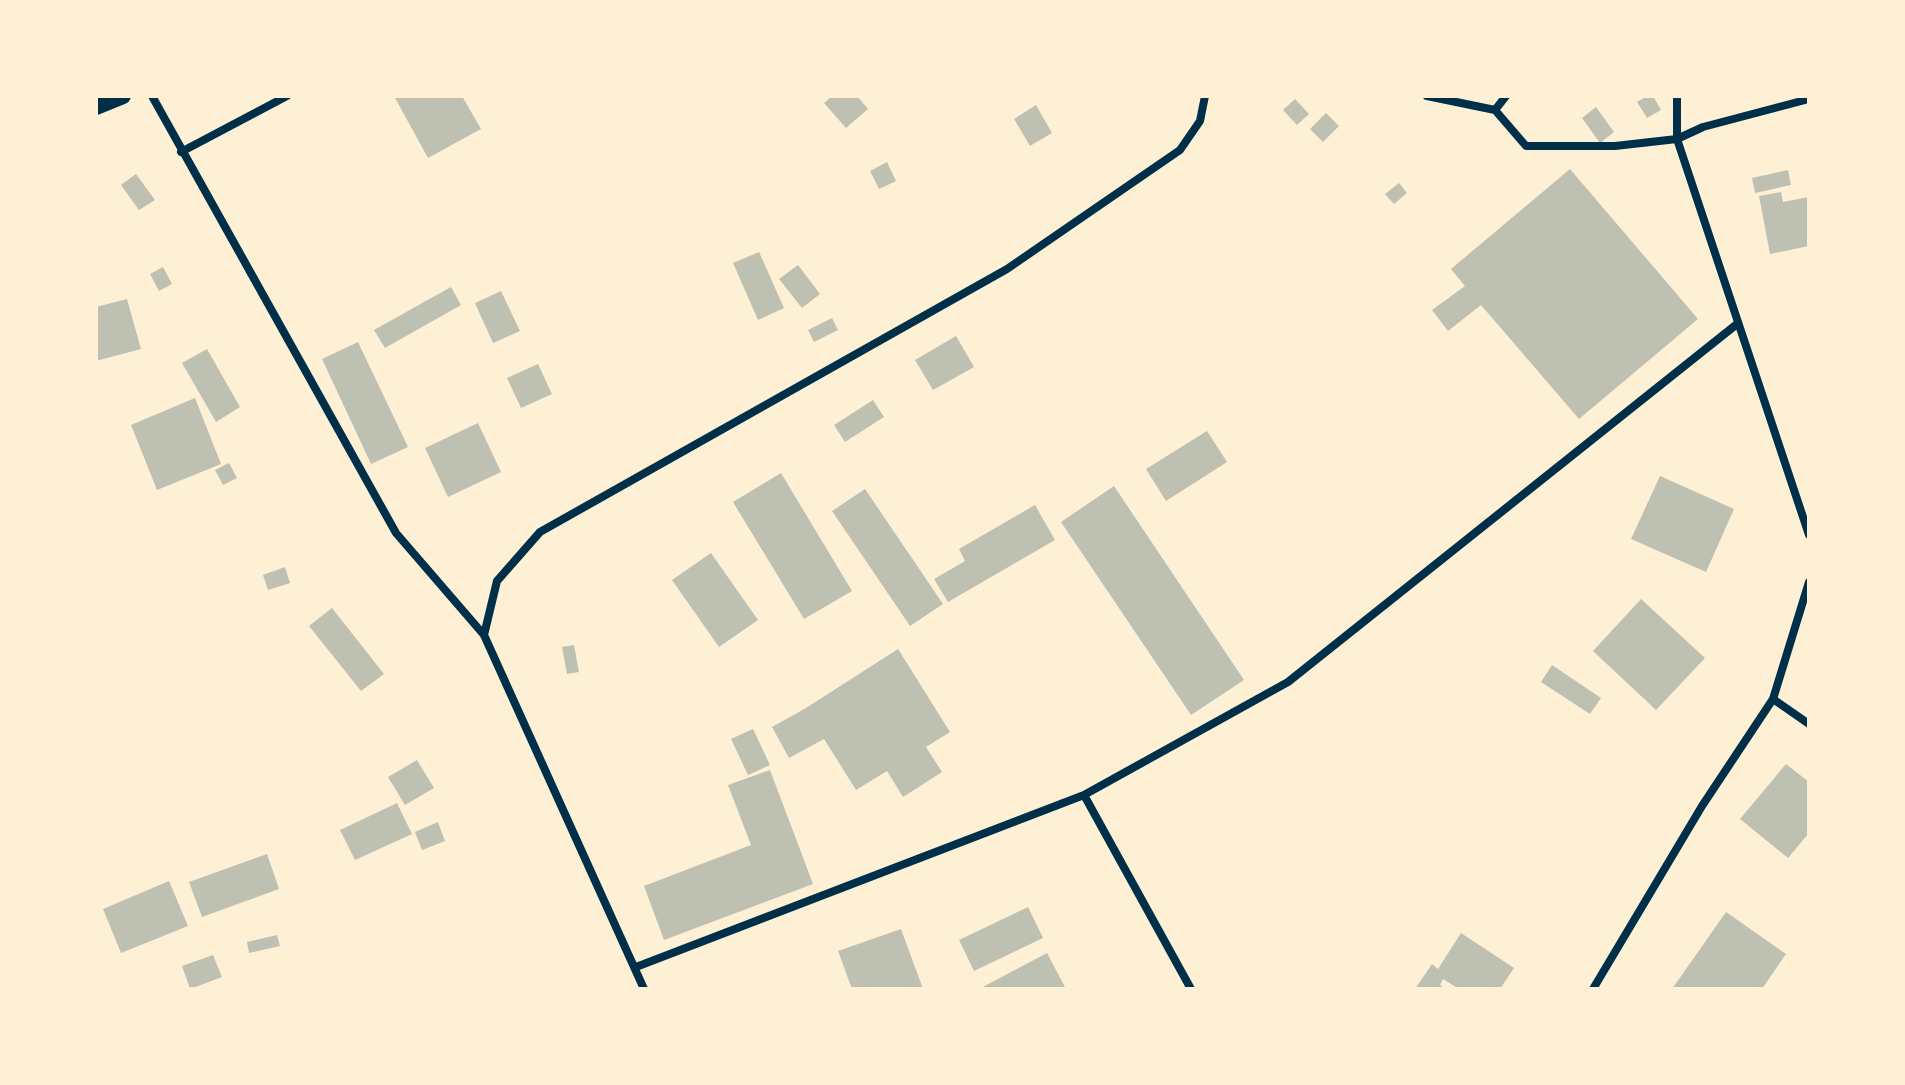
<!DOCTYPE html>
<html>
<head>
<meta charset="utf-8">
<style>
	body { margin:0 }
	#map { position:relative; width:1905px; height:1085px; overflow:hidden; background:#fdf0d5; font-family:"Zilla Slab",serif }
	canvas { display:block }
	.frame { position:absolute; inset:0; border:98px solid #fdf0d5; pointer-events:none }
</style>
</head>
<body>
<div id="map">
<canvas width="1905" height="1085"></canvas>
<div class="frame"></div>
</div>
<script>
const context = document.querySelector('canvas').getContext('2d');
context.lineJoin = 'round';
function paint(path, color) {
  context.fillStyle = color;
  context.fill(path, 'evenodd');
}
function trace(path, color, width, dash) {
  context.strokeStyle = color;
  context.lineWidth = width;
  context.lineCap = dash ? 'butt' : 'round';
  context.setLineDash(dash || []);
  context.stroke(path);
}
const building = new Path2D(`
	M 394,96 L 462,96 L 481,129 L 428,158 Z
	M 832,96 L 857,96 L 868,109 L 846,128 L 824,103 Z
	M 1647,96 L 1653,96 L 1661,110 L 1647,118 L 1637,102 Z
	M 1295,99 L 1309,114 L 1297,125 L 1283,110 Z
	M 1036,105 L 1052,133 L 1030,146 L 1014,119 Z
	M 1596,107 L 1614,132 L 1600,143 L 1582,118 Z
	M 1326,113 L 1339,126 L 1323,142 L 1310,129 Z
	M 887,162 L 896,181 L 879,189 L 870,171 Z
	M 1570,169 L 1698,319 L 1579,419 L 1481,305 L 1448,331 L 1432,310 L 1465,286 L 1451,269 Z
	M 1788,170 L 1791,185 L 1755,193 L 1752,178 Z
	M 136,174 L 155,200 L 139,210 L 121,185 Z
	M 1399,183 L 1407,193 L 1394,204 L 1385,194 Z
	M 1781,192 L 1783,202 L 1809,197 L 1809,246 L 1770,254 L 1759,196 Z
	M 759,252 L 784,308 L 758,320 L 733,263 Z
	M 798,265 L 820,294 L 802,308 L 779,279 Z
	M 163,267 L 172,284 L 159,291 L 150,274 Z
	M 451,287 L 461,305 L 385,348 L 374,330 Z
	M 501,291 L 520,331 L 493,343 L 475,303 Z
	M 127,299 L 141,349 L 96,361 L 96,307 Z
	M 832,318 L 838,330 L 814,342 L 808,330 Z
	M 956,336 L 974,367 L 933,390 L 915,360 Z
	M 358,342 L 408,447 L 371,464 L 322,359 Z
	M 207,349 L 240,407 L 216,422 L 182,363 Z
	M 538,364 L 552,394 L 521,408 L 507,378 Z
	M 195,398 L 221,464 L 157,490 L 131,425 Z
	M 873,400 L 884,417 L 845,442 L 834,425 Z
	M 478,423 L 501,472 L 448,497 L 425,448 Z
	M 1207,431 L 1227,462 L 1166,501 L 1146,469 Z
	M 229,463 L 237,478 L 223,485 L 215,470 Z
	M 781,473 L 852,591 L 804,619 L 733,502 Z
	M 1660,476 L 1734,509 L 1706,572 L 1631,539 Z
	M 1114,486 L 1244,680 L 1191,715 L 1061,522 Z
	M 865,489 L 943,604 L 910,626 L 832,511 Z
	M 1035,505 L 1055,540 L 948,602 L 934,579 L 965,561 L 959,549 Z
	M 711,553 L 758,620 L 719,647 L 672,580 Z
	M 285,567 L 290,583 L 268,590 L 263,575 Z
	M 1641,599 L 1705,658 L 1656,710 L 1593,651 Z
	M 332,608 L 384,674 L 361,691 L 309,626 Z
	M 574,645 L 579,672 L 567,674 L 562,647 Z
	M 898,649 L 950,732 L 926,747 L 942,772 L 903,797 L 887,771 L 856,790 L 824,739 L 789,758 L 772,727 L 806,708 Z
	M 1552,665 L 1601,698 L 1590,714 L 1541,682 Z
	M 753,729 L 770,765 L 748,775 L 731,739 Z
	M 417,760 L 434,788 L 405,805 L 388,777 Z
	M 1786,764 L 1809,782 L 1809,833 L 1788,858 L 1740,819 Z
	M 770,770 L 813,884 L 664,940 L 644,886 L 751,845 L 728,785 Z
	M 397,803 L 412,834 L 355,860 L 340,830 Z
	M 438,822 L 445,841 L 422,850 L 415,832 Z
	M 267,854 L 279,889 L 202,917 L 189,882 Z
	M 169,881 L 188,926 L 121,953 L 103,909 Z
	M 1028,907 L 1043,938 L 974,971 L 959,940 Z
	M 1726,912 L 1786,954 L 1762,989 L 1672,989 Z
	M 901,929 L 923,989 L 852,989 L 838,951 Z
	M 1461,933 L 1514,968 L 1500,989 L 1459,989 L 1443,979 L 1440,985 L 1446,989 L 1415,989 L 1432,964 L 1438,969 Z
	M 277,935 L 280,946 L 249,953 L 247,942 Z
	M 1047,953 L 1066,989 L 979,989 Z
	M 213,955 L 222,977 L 190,989 L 182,966 Z`);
const minor = new Path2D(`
	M 152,96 L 396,533 L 484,635 L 644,989
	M 1427,96 L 1495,110 L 1526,146 L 1615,146 L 1677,139 L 1703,127 L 1809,99
	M 1677,96 L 1677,139 L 1809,535
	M 1495,110 L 1506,96
	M 181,152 L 287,96
	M 484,635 L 497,581 L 540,532 L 1007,269 L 1180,150 L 1200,121 L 1205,96
	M 1773,699 L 1809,724
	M 1084,795 L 1288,682 L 1737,324
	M 636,967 L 1084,795 L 1191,989
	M 1593,989 L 1702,806 L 1773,699 L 1809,582`);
const secondary = new Path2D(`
	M 96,107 L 123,96`);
paint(building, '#bec0b2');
trace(minor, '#003049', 8);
trace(secondary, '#003049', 16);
</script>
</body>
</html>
